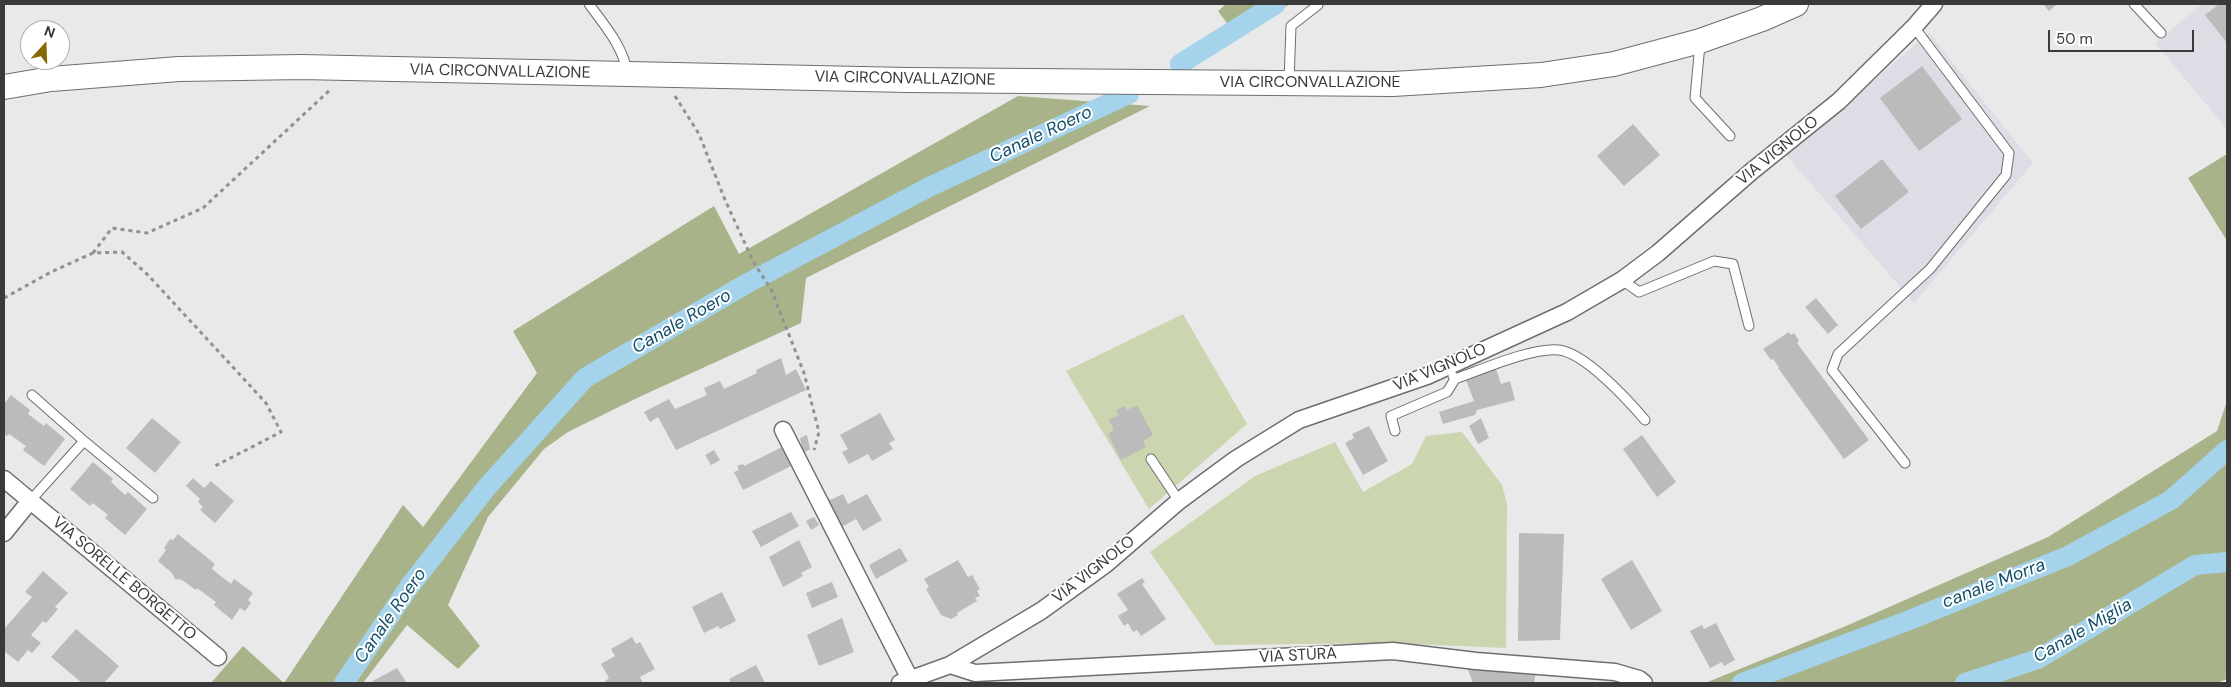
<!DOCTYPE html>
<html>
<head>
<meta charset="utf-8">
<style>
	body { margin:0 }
	#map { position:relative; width:2231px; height:687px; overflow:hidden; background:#e9e9ea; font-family:"DM Sans",sans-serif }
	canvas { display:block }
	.frame { position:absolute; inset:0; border:5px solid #3a3a3b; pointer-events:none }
	.north { position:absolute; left:20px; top:20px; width:50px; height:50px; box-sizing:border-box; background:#fff; border:1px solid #b0b0b1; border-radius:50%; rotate:20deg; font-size:14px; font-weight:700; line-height:20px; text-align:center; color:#3a3a3b }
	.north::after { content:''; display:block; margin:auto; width:18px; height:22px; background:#856903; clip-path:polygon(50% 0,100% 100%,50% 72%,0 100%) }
	.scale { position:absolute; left:2048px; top:30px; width:146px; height:22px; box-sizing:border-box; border:2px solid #3a3a3b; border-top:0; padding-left:6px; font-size:15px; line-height:18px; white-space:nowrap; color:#3a3a3b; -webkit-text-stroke:4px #fff; paint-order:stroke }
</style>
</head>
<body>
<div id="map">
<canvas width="2231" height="687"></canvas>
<div class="frame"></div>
<div class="north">N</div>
<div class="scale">50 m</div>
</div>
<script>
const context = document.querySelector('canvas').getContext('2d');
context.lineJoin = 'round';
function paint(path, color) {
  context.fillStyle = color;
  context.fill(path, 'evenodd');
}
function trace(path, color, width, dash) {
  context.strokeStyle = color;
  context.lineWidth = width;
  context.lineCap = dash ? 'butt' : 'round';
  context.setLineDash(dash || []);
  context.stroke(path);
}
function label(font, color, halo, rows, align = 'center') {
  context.font = font + ' "DM Sans",sans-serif';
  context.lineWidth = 4;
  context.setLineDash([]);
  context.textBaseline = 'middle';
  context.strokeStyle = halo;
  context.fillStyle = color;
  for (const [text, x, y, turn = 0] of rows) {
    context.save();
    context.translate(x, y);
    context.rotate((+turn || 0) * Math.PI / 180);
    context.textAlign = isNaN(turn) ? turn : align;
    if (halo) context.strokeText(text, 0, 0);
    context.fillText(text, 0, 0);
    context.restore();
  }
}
const built = new Path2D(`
	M 2202,4 L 2227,4 L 2227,129 L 2155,43 Z
	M 1929,33 L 2033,163 L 1914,303 L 1786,155 Z`);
const green = new Path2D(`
	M 1183,314 L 1247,424 L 1149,509 L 1066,371 Z
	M 1462,432 L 1502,485 L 1507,504 L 1506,648 L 1391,643 L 1215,645 L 1150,552 L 1255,476 L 1335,442 L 1363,492 L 1412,464 L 1426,436 Z`);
const forest = new Path2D(`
	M 1226,4 L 1290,4 L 1237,37 L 1218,11 Z
	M 1018,96 L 1150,106 L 806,278 L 801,323 L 637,398 L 568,432 L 544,449 L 488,517 L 448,605 L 480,646 L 458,669 L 407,625 L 363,683 L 211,683 L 243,646 L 284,683 L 403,505 L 423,527 L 537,373 L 513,331 L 714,206 L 739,254 Z
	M 2227,154 L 2227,241 L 2188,178 Z
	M 2227,401 L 2227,679 L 2217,683 L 1705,683 L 1846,626 L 2048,537 L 2217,431 Z`);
const canal = new Path2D(`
	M 1180,64 L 1276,4
	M 344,683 L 409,587 L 487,487 L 585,378 L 746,284 L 929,187 L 1129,94
	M 1742,683 L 1907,621 L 2068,556 L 2171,500 L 2227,450
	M 1965,683 L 2038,659 L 2195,565 L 2227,562`);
const building = new Path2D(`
	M 2043,4 L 2057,4 L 2049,11 Z
	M 2219,4 L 2227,4 L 2227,43 L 2205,15 Z
	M 1922,66 L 1962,119 L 1919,151 L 1880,98 Z
	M 1633,124 L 1660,155 L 1624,186 L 1597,156 Z
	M 1882,159 L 1909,192 L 1861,229 L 1835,196 Z
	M 1816,298 L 1838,325 L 1828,334 L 1805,307 Z
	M 1789,332 L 1791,335 L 1794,333 L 1799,341 L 1797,343 L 1869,440 L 1844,459 L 1778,368 L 1779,367 L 1773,359 L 1771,360 L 1763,349 Z
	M 781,358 L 786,375 L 796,369 L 806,390 L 676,450 L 658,417 L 650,422 L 644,412 L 669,399 L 675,409 L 707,395 L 704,388 L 720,381 L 724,389 L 757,373 L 756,370 Z
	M 1496,369 L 1501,384 L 1510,381 L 1515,400 L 1477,410 L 1475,415 L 1443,424 L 1439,412 L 1474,401 L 1477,409 L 1466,380 Z
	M 11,395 L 30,410 L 28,414 L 44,426 L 46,423 L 65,439 L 44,466 L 23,450 L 26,446 L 9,434 L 7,436 L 4,434 L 4,404 Z
	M 1137,405 L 1153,435 L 1143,441 L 1146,447 L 1121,460 L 1108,434 L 1114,430 L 1109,420 L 1119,415 L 1116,410 L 1124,406 L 1127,410 Z
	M 880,413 L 895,440 L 889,443 L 893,449 L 872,461 L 868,454 L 849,464 L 842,452 L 848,449 L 840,435 Z
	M 152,418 L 181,442 L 155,473 L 126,448 Z
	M 1481,418 L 1489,438 L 1478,444 L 1469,426 Z
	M 1369,426 L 1388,461 L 1363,475 L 1345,443 L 1354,438 L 1352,434 Z
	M 807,435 L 810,449 L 803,453 L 800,438 Z
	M 1642,435 L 1676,482 L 1657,497 L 1623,449 Z
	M 782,447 L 791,466 L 743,490 L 734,472 L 739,470 L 737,466 L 743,464 L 744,466 Z
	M 714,450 L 720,460 L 711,465 L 705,455 Z
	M 93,462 L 113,479 L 111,482 L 125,495 L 128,492 L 147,509 L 125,535 L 105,518 L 108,515 L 93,503 L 90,506 L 70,489 Z
	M 193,478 L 204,488 L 211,481 L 234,501 L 215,523 L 200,510 L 203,507 L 198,502 L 200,499 L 186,486 Z
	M 843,494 L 848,504 L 867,494 L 882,520 L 863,531 L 856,519 L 838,529 L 822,501 L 828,497 L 830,500 Z
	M 791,512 L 799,526 L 761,547 L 752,531 Z
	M 814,517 L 819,525 L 811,530 L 806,521 Z
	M 1519,533 L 1564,534 L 1560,640 L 1518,641 Z
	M 178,534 L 215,564 L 212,569 L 231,584 L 234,579 L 253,593 L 248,600 L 251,603 L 245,611 L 240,608 L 232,620 L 214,605 L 216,602 L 197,588 L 196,590 L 182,580 L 175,579 L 172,573 L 158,561 L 166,550 L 164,548 L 170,539 L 173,540 Z
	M 799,540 L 812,567 L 801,573 L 803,576 L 783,587 L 769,557 Z
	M 900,548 L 908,561 L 876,579 L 869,565 Z
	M 958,560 L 968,577 L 972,575 L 980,589 L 977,591 L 980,596 L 975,598 L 977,601 L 957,613 L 958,615 L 951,619 L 941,615 L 926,589 L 929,587 L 924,579 Z
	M 1632,560 L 1662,611 L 1631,630 L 1601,579 Z
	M 43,571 L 68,593 L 55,607 L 58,609 L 53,615 L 46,623 L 43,621 L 31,635 L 41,643 L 32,653 L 28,650 L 18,662 L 4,651 L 4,629 L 32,597 L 25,592 Z
	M 1142,578 L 1145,582 L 1142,584 L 1166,619 L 1141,636 L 1137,630 L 1133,632 L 1128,623 L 1124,626 L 1118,616 L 1128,610 L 1117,594 Z
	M 832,582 L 838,597 L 812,608 L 806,593 Z
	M 722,592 L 736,621 L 720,629 L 718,626 L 704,633 L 692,607 Z
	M 842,618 L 854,652 L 819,666 L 807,635 Z
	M 1716,623 L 1735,660 L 1724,666 L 1722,662 L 1710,668 L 1690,631 L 1702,625 L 1704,629 Z
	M 76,629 L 119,666 L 104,683 L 82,683 L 51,657 Z
	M 632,637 L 636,644 L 640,642 L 655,669 L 640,677 L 643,683 L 607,683 L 605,681 L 609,678 L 601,664 L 615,656 L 611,649 Z
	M 756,665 L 765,683 L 731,683 L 729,679 Z
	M 1467,667 L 1536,672 L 1534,683 L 1473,683 Z
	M 397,668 L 407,683 L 369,683 Z`);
const path = new Path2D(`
	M 675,96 L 699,134 L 725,200 L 754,263 L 771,289 L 804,373 L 819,432 L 814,450
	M 93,253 L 112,228 L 147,233 L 203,208 L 331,89
	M 4,298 L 51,272 L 93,253 L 122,252 L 147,274 L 266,403 L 281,432 L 213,467`);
const service = new Path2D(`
	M 589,4 C 604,25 624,47 627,73
	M 2134,4 L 2161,33
	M 1700,44 L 1695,98 L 1730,136
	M 1289,82 L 1291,26 L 1318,5
	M 1622,280 L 1639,292 L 1714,261 L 1733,264 L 1749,326
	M 1455,379 C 1481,370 1532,347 1559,350 C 1585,353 1628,400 1645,420
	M 32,395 L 84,441 L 153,498
	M 1395,431 L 1391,416 L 1447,392 L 1455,379 L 1453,376
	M 1151,459 L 1179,501
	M 1905,463 L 1832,370 L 1838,354 L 1930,269 L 2006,175 L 2009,153 L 1914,27
	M 30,501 L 84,441`);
const minor = new Path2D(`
	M 783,430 L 910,679
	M 4,479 L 218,657
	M 4,533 L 30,501
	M 950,665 L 975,673 L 1393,651 L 1476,661 L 1615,672 L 1639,679 L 1644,683
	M 900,683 L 950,665 L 1041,611 L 1106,564 L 1179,501 L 1236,459 L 1299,420 L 1427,376 L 1567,312 L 1622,280 L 1658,253 L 1752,171 L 1839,101 L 1914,27 L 1934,4`);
const secondary = new Path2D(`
	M 4,87 L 51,79 L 179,69 L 301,67 L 908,80 L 1393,84 L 1541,75 L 1614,64 L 1700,41 L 1762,19 L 1796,4`);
const streetNames = [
	["VIA CIRCONVALLAZIONE",500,72,1],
	["VIA CIRCONVALLAZIONE",905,79,1],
	["VIA CIRCONVALLAZIONE",1310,83],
	["VIA VIGNOLO",1778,151,-39],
	["VIA VIGNOLO",1440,368,-23],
	["VIA VIGNOLO",1094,570,-38],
	["VIA SORELLE BORGETTO",124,579,40],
	["VIA STURA",1298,656,-3]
];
const waterNames = [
	["Canale Roero",1041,135,-25],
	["Canale Roero",682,322,-30],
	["canale Morra",1994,584,-21],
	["Canale Roero",391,616,-55],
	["Canale Miglia",2083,631,-30]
];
paint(built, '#dcdde5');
paint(green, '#cbd5af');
paint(forest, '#a8b389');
trace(canal, '#a4d3eb', 20);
paint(building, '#bcbbbc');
trace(service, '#6e6e6f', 11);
trace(minor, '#6e6e6f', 19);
trace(secondary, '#6e6e6f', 26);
trace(path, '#919192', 3, [4, 4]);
trace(service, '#fff', 9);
trace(minor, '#fff', 16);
trace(secondary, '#fff', 24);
label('16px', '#3a3a3b', '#fff', streetNames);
label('italic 18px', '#145069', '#fff', waterNames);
</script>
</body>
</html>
